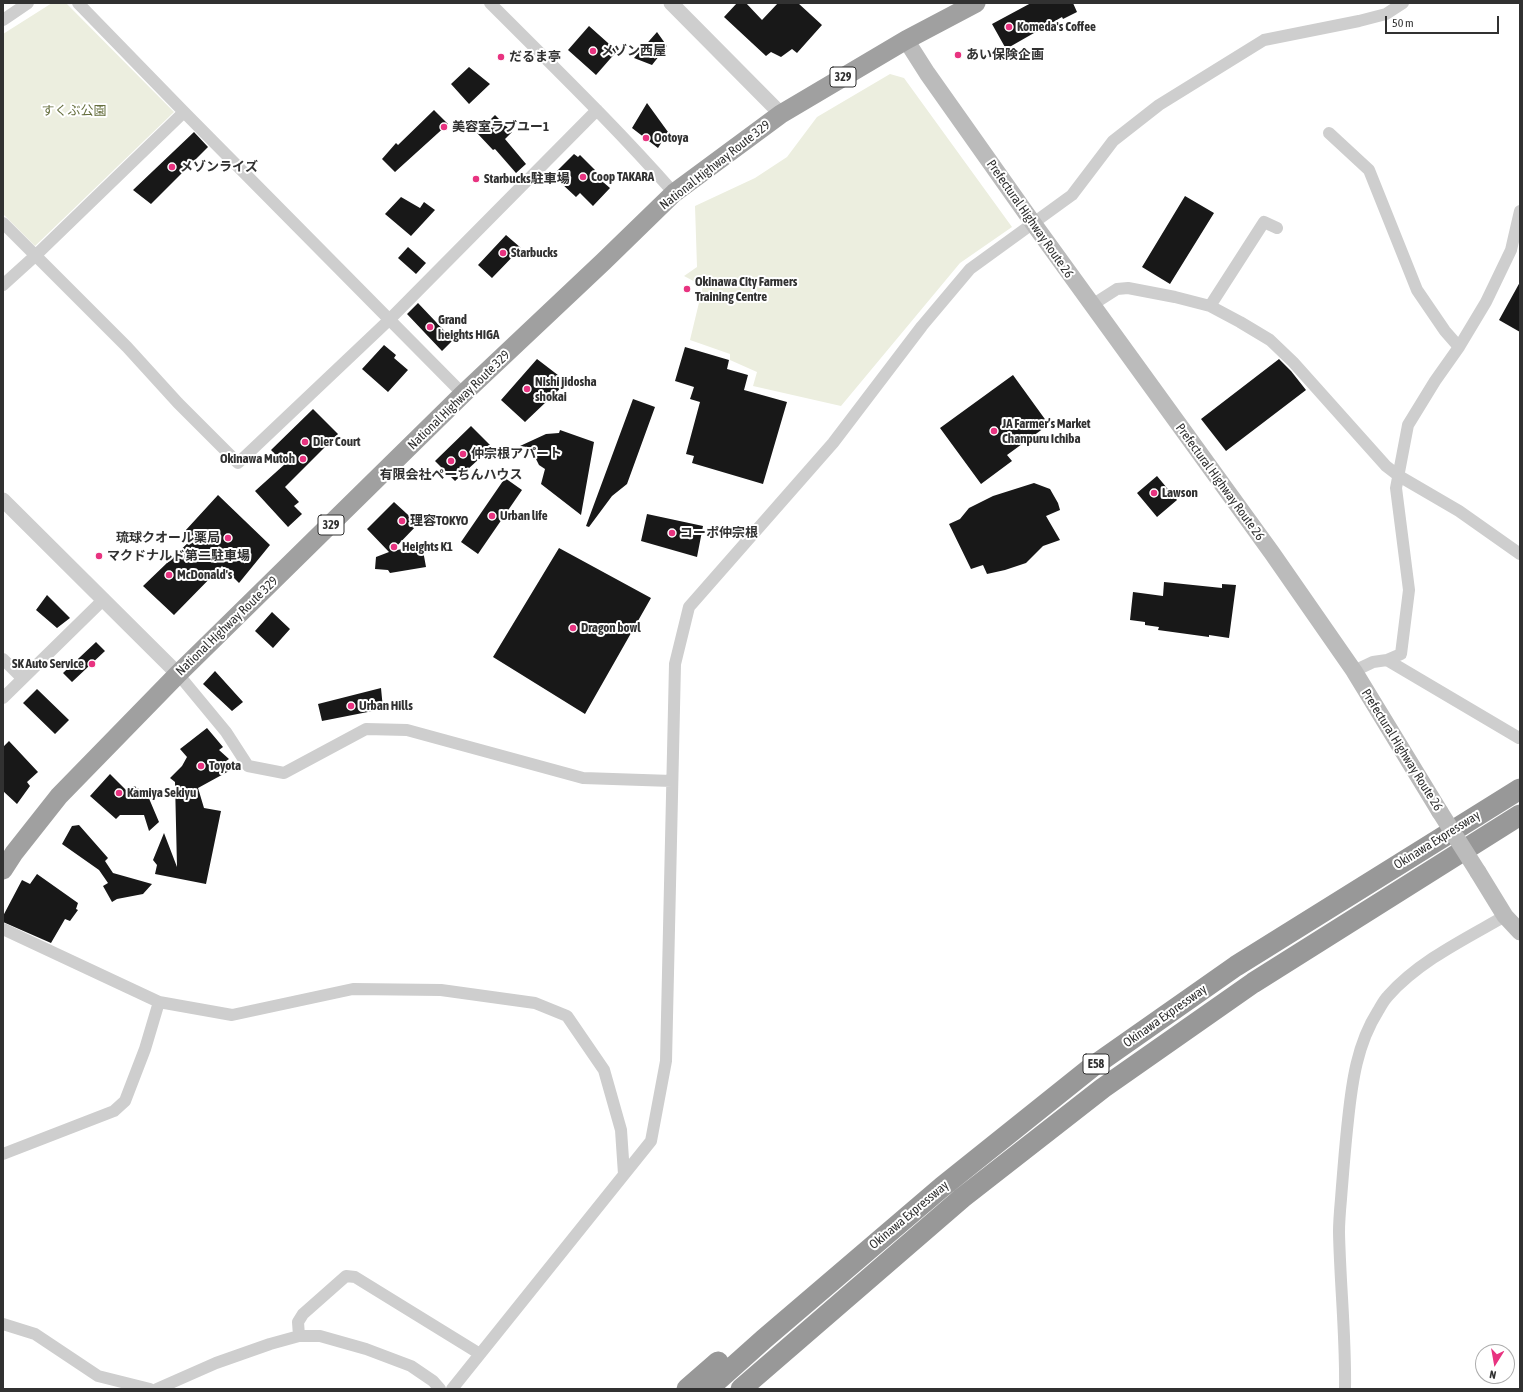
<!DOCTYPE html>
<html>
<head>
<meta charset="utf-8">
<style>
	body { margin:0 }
	#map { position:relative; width:1523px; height:1392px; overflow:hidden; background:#fff; font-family:"Asap Condensed",sans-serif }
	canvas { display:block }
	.frame { position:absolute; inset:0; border:4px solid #313131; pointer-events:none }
	.north { position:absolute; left:1475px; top:1344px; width:40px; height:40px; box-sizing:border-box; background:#fff; border:1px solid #adadad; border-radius:50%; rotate:191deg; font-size:11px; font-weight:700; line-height:16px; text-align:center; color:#313131 }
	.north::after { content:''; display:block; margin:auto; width:14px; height:18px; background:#e83380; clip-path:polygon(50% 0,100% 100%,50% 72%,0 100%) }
	.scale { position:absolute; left:1385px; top:16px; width:114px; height:18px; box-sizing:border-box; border:2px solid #313131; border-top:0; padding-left:5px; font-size:12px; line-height:14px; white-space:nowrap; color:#313131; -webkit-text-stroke:3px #fff; paint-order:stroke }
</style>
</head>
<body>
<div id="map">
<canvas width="1523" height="1392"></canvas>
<div class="frame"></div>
<div class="north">N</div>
<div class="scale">50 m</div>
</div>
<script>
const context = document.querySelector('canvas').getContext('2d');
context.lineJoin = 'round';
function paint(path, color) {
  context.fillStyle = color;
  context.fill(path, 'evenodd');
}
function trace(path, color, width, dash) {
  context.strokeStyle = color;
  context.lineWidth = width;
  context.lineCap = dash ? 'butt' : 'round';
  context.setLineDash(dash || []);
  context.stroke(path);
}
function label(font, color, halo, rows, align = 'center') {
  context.font = font + ' "Asap Condensed","Noto Sans JP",sans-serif';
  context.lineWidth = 4;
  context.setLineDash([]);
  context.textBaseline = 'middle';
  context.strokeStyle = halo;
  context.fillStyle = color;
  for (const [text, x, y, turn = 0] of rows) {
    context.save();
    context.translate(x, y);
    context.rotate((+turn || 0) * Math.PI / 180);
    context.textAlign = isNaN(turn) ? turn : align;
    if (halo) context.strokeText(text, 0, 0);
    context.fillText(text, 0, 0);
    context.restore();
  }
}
const green = new Path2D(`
	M 52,3 L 67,4 L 174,112 L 35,246 L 3,214 L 3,34 Z
	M 890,74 L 904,78 L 1012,227 L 960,263 L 841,406 L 753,386 L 757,372 L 730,360 L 730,354 L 690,340 L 703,286 L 684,276 L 697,267 L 695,206 L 755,178 L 787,157 L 817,117 Z`);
const building = new Path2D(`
	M 737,3 L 746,3 L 762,20 L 778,3 L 798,3 L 822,25 L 797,53 L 792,49 L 781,57 L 771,52 L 766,56 L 724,17 Z
	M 1031,3 L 1073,3 L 1077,12 L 1063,19 L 1062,17 L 1006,49 L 992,24 Z
	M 589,26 L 617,51 L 596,75 L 568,50 Z
	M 657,32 L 667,46 L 652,65 L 634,58 Z
	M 469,67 L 490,84 L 469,104 L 451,84 Z
	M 647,103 L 668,132 L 658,148 L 632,128 Z
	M 434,110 L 448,124 L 395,172 L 382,159 L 396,143 L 398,145 Z
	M 495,115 L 512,132 L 505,139 L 526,164 L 516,173 L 495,149 L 493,150 L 477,133 Z
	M 194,132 L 208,147 L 151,204 L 133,190 Z
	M 574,154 L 578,157 L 580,155 L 605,180 L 603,182 L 610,188 L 593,206 L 580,193 L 576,197 L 562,184 L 566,180 L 557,171 Z
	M 1185,196 L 1214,213 L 1170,284 L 1142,267 Z
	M 401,197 L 420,208 L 424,202 L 435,210 L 411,236 L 385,214 Z
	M 506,235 L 521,248 L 492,278 L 478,265 Z
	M 408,247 L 426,263 L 416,274 L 398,258 Z
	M 1520,282 L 1520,332 L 1499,320 Z
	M 418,303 L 453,340 L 442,351 L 407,314 Z
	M 384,345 L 396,355 L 394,358 L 408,370 L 388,392 L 362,369 Z
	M 685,347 L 729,360 L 727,369 L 748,375 L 744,390 L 787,402 L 763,484 L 692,463 L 694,456 L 686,454 L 700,402 L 690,399 L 694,387 L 675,381 Z
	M 537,359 L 567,382 L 525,422 L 501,400 Z
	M 1279,359 L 1291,371 L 1306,390 L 1226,451 L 1201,419 Z
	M 1013,375 L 1047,422 L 1042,425 L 1044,428 L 1007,455 L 1012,461 L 981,484 L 940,428 Z
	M 633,399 L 655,407 L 627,484 L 612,496 L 589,527 L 586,526 Z
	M 313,409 L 338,434 L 285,487 L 299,502 L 294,506 L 302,514 L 288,527 L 255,491 L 285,464 L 271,450 Z
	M 471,426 L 492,447 L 455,481 L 435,461 Z
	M 560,430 L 594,442 L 581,515 L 541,484 L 545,469 L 539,465 L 535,457 L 534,448 L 520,446 L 546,434 L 559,433 Z
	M 1157,476 L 1177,500 L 1157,517 L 1137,493 Z
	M 505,478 L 522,490 L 478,554 L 461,542 Z
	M 1034,483 L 1050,489 L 1058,503 L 1060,510 L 1046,516 L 1060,540 L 1043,546 L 1026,563 L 1005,570 L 987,574 L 983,565 L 971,569 L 949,524 L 960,519 L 969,508 L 993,496 Z
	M 218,495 L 270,545 L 239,583 L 222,566 L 174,615 L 143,586 L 193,538 L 185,531 Z
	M 394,502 L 418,524 L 392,551 L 422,545 L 426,567 L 390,573 L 388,570 L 375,569 L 376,557 L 389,552 L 367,529 Z
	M 647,514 L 703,526 L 697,557 L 641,541 Z
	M 559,548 L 651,598 L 585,714 L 493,657 Z
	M 1164,582 L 1222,588 L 1222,584 L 1236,585 L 1229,638 L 1209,635 L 1209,637 L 1158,630 L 1159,627 L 1145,625 L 1145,622 L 1130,620 L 1133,592 L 1163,596 Z
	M 47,595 L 70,618 L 57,628 L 36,610 Z
	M 272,612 L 290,629 L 273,648 L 255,631 Z
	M 96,642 L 105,651 L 72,682 L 63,673 Z
	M 215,671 L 243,702 L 232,711 L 203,684 Z
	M 381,688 L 383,709 L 322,721 L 318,704 Z
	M 37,689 L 69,720 L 55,734 L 23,703 Z
	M 207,728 L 223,747 L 219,750 L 229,759 L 226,761 L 229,771 L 198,788 L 204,808 L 221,811 L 206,884 L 155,874 L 157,865 L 153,860 L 164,833 L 177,867 L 175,782 L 170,778 L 182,766 L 187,757 L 180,749 Z
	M 9,741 L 38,772 L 27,782 L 30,786 L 17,804 L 3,791 L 3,747 Z
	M 110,774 L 126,790 L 135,786 L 137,789 L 138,788 L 140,791 L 145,789 L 159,822 L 149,831 L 144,815 L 120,815 L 116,819 L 90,796 Z
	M 79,825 L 108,858 L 105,861 L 113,873 L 152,884 L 143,894 L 117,899 L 112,902 L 103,886 L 108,883 L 99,870 L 62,844 L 72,826 Z
	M 37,874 L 78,903 L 76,909 L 78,910 L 70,921 L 65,919 L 51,943 L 3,922 L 3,916 L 22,880 L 30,884 Z`);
const minor = new Path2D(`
	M 78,3 L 184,112 L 463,394
	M 490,3 C 552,65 616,127 674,193
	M 3,20 L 28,3
	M 1329,133 L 1369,170 L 1417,290 L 1445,331 L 1459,347
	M 3,223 L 127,347 L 178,403 L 238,463 L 389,320 L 597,110
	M 3,285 L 35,256 L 184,112
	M 1092,305 L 1117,289 L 1128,288 L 1175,297 L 1210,306 L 1240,322 L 1270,340 L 1293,362 L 1386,466 L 1399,476 L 1459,511 L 1520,554
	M 1210,306 L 1264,222 L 1277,228
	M 3,659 L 22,678
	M 1387,660 L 1519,738
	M 1354,671 L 1373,662 L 1387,660 L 1401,654 L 1409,590 L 1396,488 L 1408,425 L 1435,381 L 1459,347 L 1486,302 L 1511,250 L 1520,211
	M 178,674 L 226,732 L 248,766 L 284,773 L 366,729 L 407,730 L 583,778 L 672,781
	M 3,698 L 104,599
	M 3,929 L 159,1002 L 145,1049 L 125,1101 L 114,1111 L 3,1154
	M 159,1002 L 232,1015 L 353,989 L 441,990 L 535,1003 L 567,1016 L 604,1070 L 621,1130 L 624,1174
	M 3,1324 L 35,1334 L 98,1376 L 150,1389
	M 299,1336 L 298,1322 L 303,1314 L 346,1276 L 355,1277 L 480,1354
	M 157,1389 L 216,1363 L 270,1344 L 299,1336 L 320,1336 L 366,1349 L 411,1366 L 433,1381 L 440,1389
	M 452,1389 L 651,1141 L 666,1061 L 675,664 L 689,607 L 833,443 L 922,326 L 970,269 L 1072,195 L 1113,141 L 1159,105 L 1264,40 L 1359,21 L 1386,14 L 1403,3
	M 1345,1389 C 1346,1337 1340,1284 1339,1232 C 1339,1221 1340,1210 1341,1199 C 1343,1173 1345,1147 1348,1120 C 1352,1082 1357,1044 1378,1011 C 1381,1006 1384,1000 1388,996 C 1419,961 1465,939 1505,916`);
const tertiary = new Path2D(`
	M 671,3 L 781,114
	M 3,500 L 178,674`);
const secondary = new Path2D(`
	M 906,40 L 927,73 L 1033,223 L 1272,553 L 1354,671 L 1440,812
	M 1478,872 L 1505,916 L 1520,932`);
const trunk = new Path2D(`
	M 3,870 L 14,853 L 59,796 L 178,674 L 463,394 L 603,262 L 674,193 L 781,114 L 906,40 L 976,3`);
const motorway = new Path2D(`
	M 687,1389 L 718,1362
	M 708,1389 L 764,1339 L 942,1187 L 1092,1067 L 1236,966 L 1520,789
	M 741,1389 L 962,1198 L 1103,1088 L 1253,983 L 1520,815`);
const secondaryBridge = new Path2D(`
	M 1440,812 L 1478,872`);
const markers = [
	[1009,27,4,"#e83380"],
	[593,51,4,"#e83380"],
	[958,55,4,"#e83380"],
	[501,57,4,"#e83380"],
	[444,127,4,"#e83380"],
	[646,138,4,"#e83380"],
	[172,167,4,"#e83380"],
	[583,177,4,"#e83380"],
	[476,179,4,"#e83380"],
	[503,253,4,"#e83380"],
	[687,289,4,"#e83380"],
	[430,327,4,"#e83380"],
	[527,389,4,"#e83380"],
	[994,431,4,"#e83380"],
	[305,442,4,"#e83380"],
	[463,454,4,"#e83380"],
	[303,459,4,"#e83380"],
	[451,461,4,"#e83380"],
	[1154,493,4,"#e83380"],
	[492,516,4,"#e83380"],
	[402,521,4,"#e83380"],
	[672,533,4,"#e83380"],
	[228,538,4,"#e83380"],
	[394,547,4,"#e83380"],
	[99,556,4,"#e83380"],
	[169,575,4,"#e83380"],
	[573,628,4,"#e83380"],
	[92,664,4,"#e83380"],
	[351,706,4,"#e83380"],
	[201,766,4,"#e83380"],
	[119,793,4,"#e83380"]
];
const shields = [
	[843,77,26],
	[331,525,26],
	[1096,1064,26]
];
const shieldNames = [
	["329",843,77],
	["329",331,525],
	["E58",1096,1064]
];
const poiNames = [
	["Komeda's Coffee",1017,27],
	["メゾン西屋",601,51],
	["あい保険企画",966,55],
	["だるま亭",509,57],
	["美容室ラブユー1",452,127],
	["Ootoya",654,138],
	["メゾンライズ",180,167],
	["Coop TAKARA",591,177],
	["Starbucks駐車場",484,179],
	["Starbucks",511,253],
	["Okinawa City Farmers",695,282],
	["Training Centre",695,297],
	["Grand",438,320],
	["heights HIGA",438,335],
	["Nishi jidosha",535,382],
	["shokai",535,397],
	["JA Farmer’s Market",1002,424],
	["Chanpuru Ichiba",1002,439],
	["Dier Court",313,442],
	["仲宗根アパート",471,454],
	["Okinawa Mutoh",295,459,"right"],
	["有限会社ぺーちんハウス",451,475,"center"],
	["Lawson",1162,493],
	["Urban life",500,516],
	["理容TOKYO",410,521],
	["コーポ仲宗根",680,533],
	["琉球クオール薬局",220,538,"right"],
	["Heights K1",402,547],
	["マクドナルド第二駐車場",107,556],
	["McDonald's",177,575],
	["Dragon bowl",581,628],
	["SK Auto Service",84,664,"right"],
	["Urban Hills",359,706],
	["Toyota",209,766],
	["Kamiya Sekiyu",127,793]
];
const parkNames = [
	["すくぶ公園",74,111]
];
const streetNames = [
	["National Highway Route 329",715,165,-38],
	["Prefectural Highway Route 26",1030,219,55],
	["National Highway Route 329",459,400,-44],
	["Prefectural Highway Route 26",1220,482,54],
	["National Highway Route 329",227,626,-44],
	["Prefectural Highway Route 26",1402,750,58],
	["Okinawa Expressway",1437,840,-32],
	["Okinawa Expressway",1165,1016,-35],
	["Okinawa Expressway",909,1215,-40]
];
paint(green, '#eceedf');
paint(building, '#181818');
trace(minor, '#cecece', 12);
trace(tertiary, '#cecece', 15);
trace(secondary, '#bbb', 17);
trace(trunk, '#a0a0a0', 19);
trace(motorway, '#989898', 21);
trace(secondaryBridge, '#bbb', 17);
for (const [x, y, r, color] of markers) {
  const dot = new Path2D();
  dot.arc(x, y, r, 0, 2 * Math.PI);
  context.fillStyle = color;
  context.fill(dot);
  trace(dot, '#fff', 1.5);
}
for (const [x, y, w] of shields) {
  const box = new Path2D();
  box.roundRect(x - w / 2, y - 10, w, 20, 3);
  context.fillStyle = '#fff';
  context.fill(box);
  trace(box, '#313131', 1);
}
label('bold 12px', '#313131', null, shieldNames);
label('bold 13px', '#313131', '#fff', poiNames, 'left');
label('13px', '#656e3d', '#fff', parkNames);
label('13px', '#313131', '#fff', streetNames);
</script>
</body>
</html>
